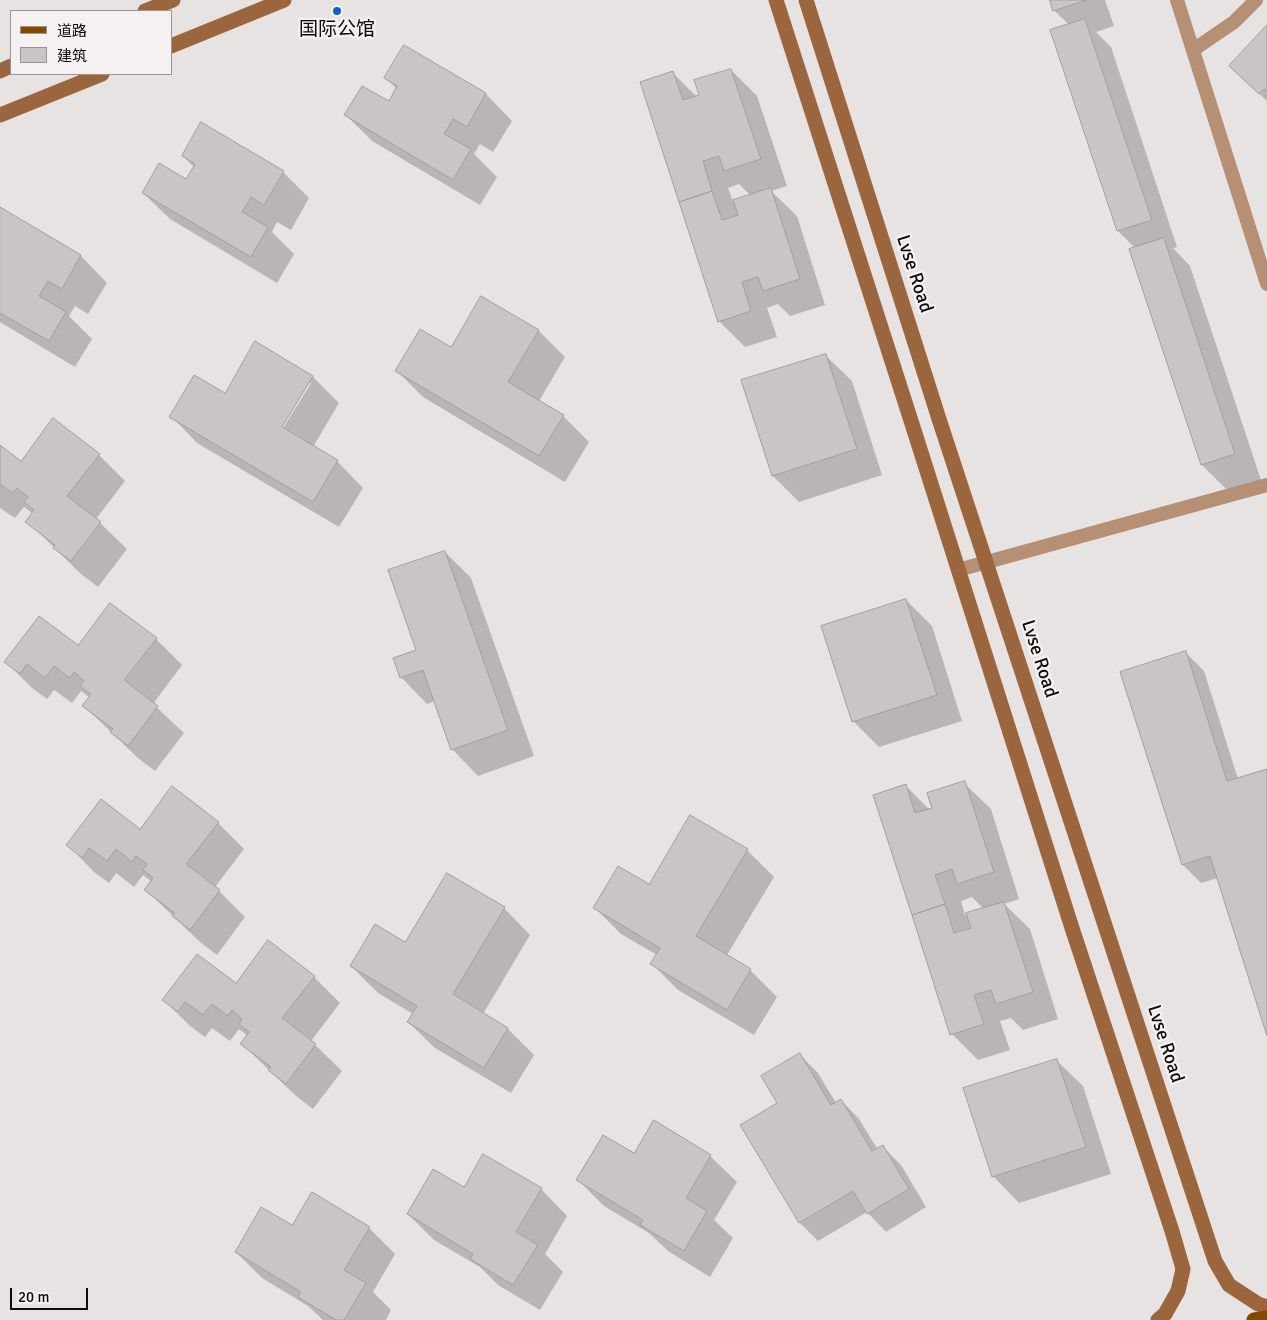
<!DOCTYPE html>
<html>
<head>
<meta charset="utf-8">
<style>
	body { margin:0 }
	#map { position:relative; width:1267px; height:1320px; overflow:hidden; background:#e8e3e3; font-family:Signika,"Noto Sans SC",sans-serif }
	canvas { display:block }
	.legend { position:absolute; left:10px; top:10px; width:162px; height:65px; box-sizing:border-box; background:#f5f1f0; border:1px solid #989595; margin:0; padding:6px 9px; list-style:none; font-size:15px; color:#0d0c0c }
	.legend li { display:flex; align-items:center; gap:10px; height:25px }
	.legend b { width:25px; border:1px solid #989595 }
	.scale { position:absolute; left:10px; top:1288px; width:78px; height:22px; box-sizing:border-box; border:2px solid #0d0c0c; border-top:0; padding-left:6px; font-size:15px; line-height:18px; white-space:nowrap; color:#0d0c0c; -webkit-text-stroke:4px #f5f1f0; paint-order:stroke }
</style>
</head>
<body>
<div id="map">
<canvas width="1267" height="1320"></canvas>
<ul class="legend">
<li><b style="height:6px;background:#874704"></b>道路</li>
<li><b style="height:14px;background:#c9c4c5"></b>建筑</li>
</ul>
<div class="scale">20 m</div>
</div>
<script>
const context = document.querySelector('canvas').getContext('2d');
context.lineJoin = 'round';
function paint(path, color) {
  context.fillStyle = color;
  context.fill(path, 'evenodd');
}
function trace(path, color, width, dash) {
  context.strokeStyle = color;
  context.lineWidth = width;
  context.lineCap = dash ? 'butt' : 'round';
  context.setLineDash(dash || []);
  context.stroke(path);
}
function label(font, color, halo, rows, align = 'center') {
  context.font = font + ' Signika,"Noto Sans SC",sans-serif';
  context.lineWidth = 4.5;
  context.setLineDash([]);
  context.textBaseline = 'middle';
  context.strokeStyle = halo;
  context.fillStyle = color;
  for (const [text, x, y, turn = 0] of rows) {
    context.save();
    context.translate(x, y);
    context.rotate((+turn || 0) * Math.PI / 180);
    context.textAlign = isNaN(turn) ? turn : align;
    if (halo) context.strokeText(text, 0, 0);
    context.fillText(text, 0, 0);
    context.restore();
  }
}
const shadow = new Path2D(`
	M 1051,0 L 1105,0 L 1114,26 L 1096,32 L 1111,47 L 1177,247 L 1173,248 L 1190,266 L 1261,480 L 1228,491 L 1202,465 L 1135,248 L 1118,231 L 1052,31 L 1069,25 L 1054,10 Z
	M 1267,27 L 1267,101 L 1239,75 Z
	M 405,47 L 486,94 L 512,121 L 493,152 L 480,144 L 474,154 L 497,177 L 480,205 L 372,141 L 346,115 L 389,103 L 397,89 L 386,78 Z
	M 731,70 L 757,96 L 787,186 L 771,191 L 797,216 L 825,305 L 790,316 L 778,304 L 767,308 L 777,337 L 745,347 L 719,321 L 673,73 L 697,97 ZM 739,184 L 751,196 L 733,202 L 728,188 Z
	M 183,156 L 283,172 L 309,198 L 291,230 L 277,222 L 272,232 L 294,254 L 277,283 L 170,219 L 143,193 L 187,180 L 194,167 Z
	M 0,208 L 81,256 L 107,283 L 88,314 L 75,306 L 69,316 L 92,339 L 75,367 L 0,322 Z
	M 482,297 L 539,331 L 565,357 L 539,401 L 563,416 L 589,442 L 565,482 L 423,397 L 397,371 L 451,349 Z
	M 256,343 L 313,377 L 339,403 L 313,447 L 337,461 L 363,488 L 339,527 L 197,443 L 171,416 L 225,394 ZM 308,383 L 311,383 L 280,433 L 278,432 Z
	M 825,355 L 852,381 L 882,475 L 799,502 L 773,476 Z
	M 0,446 L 21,462 L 99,455 L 125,481 L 96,519 L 127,549 L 98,587 L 81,574 L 27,521 L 33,514 L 24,507 L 15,518 L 0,508 Z
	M 445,552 L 471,578 L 534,756 L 478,776 L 452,749 L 435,701 L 427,704 L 401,677 L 417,651 Z
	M 906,600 L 932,626 L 962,721 L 879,747 L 853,721 Z
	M 156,639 L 182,665 L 153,704 L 184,733 L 155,771 L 138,758 L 84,706 L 90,698 L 81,691 L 72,703 L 54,690 L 47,699 L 32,688 L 6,662 L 78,647 Z
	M 1185,652 L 1204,671 L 1238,779 L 1267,770 L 1267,1032 L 1218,878 L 1201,883 L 1183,865 Z
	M 964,783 L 991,809 L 1019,899 L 1004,904 L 1030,929 L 1058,1019 L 1023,1030 L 1011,1018 L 1000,1021 L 1010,1050 L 978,1060 L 952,1034 L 906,786 L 930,810 ZM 972,897 L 984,909 L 965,915 L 961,901 Z
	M 218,823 L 244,849 L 215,887 L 245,917 L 217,955 L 200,942 L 146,890 L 152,882 L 143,875 L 134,887 L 116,873 L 109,883 L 94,872 L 68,845 L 140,830 Z
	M 747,850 L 774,877 L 727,955 L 750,970 L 777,997 L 754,1035 L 678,990 L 652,964 L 657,955 L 621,934 L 595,908 L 649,886 Z
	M 504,908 L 530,935 L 483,1014 L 508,1029 L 534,1055 L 511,1093 L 435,1048 L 408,1022 L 413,1014 L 378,993 L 351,966 L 406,944 Z
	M 314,977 L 340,1003 L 311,1041 L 342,1071 L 313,1109 L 296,1096 L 242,1044 L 248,1036 L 239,1029 L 230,1041 L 212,1028 L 205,1037 L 190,1026 L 164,1000 L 236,984 Z
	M 800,1055 L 818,1073 L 836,1103 L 841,1100 L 859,1119 L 878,1150 L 883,1147 L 901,1165 L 926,1207 L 886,1232 L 867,1212 L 818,1241 L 800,1223 L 742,1125 L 779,1103 Z
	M 1056,1060 L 1083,1086 L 1111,1174 L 1019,1203 L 993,1176 Z
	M 634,1155 L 710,1156 L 737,1182 L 714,1220 L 733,1238 L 710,1277 L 668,1251 L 649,1233 L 604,1206 L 578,1180 Z
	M 464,1189 L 541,1189 L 567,1216 L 545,1254 L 563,1272 L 540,1310 L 498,1285 L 480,1267 L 434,1240 L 408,1214 Z
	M 292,1227 L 369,1228 L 395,1254 L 373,1292 L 391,1310 L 386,1320 L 323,1320 L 308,1306 L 262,1278 L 236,1252 Z`);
const building = new Path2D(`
	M 1050,0 L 1087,0 L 1053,11 Z
	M 1085,19 L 1152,220 L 1117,231 L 1050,30 Z
	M 1267,25 L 1267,91 L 1264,89 L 1259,94 L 1229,66 Z
	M 404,45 L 486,93 L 467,127 L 453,119 L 444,134 L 471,149 L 453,180 L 344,115 L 362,86 L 389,101 L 397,86 L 384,78 Z
	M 731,69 L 761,159 L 724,171 L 719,156 L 703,161 L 712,191 L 679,202 L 640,82 L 673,71 L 683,100 L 699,95 L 694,80 Z
	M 201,122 L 284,171 L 264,205 L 251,197 L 242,212 L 268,227 L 251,257 L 142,193 L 159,163 L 186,179 L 195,164 L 182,156 Z
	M 771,188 L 800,279 L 763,291 L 758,277 L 742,282 L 751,311 L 718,322 L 679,202 L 712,191 L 722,220 L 738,215 L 733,200 Z
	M 0,207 L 81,255 L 62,289 L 48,281 L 39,296 L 66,312 L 49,341 L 0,313 Z
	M 1164,238 L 1235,454 L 1201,465 L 1129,249 Z
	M 481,296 L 539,330 L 508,382 L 564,415 L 539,456 L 395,371 L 420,329 L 451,347 Z
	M 255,341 L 313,376 L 282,427 L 338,460 L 313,502 L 169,417 L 194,375 L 225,393 Z
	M 826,354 L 857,449 L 772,476 L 741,380 Z
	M 53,418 L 100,454 L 67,496 L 101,522 L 71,561 L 53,548 L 55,545 L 25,522 L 34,510 L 24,502 L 28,497 L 17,488 L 12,493 L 0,484 L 0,445 L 21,461 Z
	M 445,551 L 508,730 L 451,750 L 423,670 L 400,678 L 393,658 L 416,650 L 388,570 Z
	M 906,599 L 937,695 L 852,722 L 821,626 Z
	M 110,603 L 157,638 L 124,680 L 158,706 L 128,746 L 110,732 L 113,729 L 82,706 L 91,694 L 80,686 L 84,681 L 74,672 L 70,678 L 54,666 L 45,678 L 27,664 L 20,674 L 4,662 L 39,616 L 78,645 Z
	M 1186,651 L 1227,781 L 1267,769 L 1267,1036 L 1210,856 L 1182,865 L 1120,672 Z
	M 965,781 L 994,872 L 957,884 L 952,869 L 935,875 L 945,904 L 912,915 L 873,795 L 906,784 L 915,813 L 932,808 L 927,793 Z
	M 172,786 L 219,822 L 186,864 L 220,890 L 190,930 L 172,916 L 175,913 L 144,890 L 153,878 L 143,870 L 147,864 L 136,856 L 132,862 L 116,849 L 107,861 L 89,848 L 82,858 L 66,845 L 101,799 L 140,829 Z
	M 690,815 L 748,849 L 696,936 L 751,969 L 727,1010 L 650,964 L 660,948 L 593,908 L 618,866 L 649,884 Z
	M 447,873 L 505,907 L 453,994 L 508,1028 L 484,1068 L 407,1022 L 417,1006 L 350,966 L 375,924 L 405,942 Z
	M 1004,902 L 1033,992 L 996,1004 L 991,990 L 974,995 L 984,1024 L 950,1035 L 912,915 L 945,904 L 954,933 L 971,928 L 966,913 Z
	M 268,940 L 315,976 L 282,1018 L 316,1044 L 286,1084 L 268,1070 L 271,1067 L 240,1044 L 249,1032 L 239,1024 L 242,1019 L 232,1010 L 228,1016 L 212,1004 L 203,1015 L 185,1002 L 178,1012 L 162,1000 L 197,954 L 236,983 Z
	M 800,1053 L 831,1105 L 841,1099 L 872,1151 L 883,1145 L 909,1189 L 867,1214 L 853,1191 L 799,1223 L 740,1125 L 777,1103 L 761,1076 Z
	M 1057,1059 L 1086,1147 L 992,1177 L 963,1088 Z
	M 654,1120 L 711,1155 L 686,1198 L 707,1211 L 684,1251 L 640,1225 L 643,1220 L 576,1180 L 603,1135 L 634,1153 Z
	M 483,1154 L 542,1188 L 516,1232 L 538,1245 L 513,1285 L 470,1259 L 473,1254 L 407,1214 L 433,1169 L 464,1187 Z
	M 312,1192 L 370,1227 L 344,1270 L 366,1283 L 344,1320 L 336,1320 L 298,1297 L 301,1292 L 235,1252 L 261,1207 L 292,1225 Z`);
const lane = new Path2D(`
	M 1177,0 L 1267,284
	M 1193,50 L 1234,22 L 1256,0
	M 958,570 L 1267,485`);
const secondary = new Path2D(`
	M 776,0 L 913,427 L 1072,928 L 1172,1231 L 1183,1269 L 1178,1291 L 1165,1314 L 1158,1320
	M 806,0 L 939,419 L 1215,1261 L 1229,1285 L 1258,1304 L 1267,1307
	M 145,11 L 173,0
	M 171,46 L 284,0
	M 0,71 L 11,66
	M 0,115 L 102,74`);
const primary = new Path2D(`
	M 1254,1320 L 1267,1318`);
const markers = [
	[337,11,5,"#0e61cb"]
];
const poiNames = [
	["国际公馆",337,30]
];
const streetNames = [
	["Lvse Road",914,274,72],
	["Lvse Road",1039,659,72],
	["Lvse Road",1165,1044,72]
];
paint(shadow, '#0003');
paint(building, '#c9c4c5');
trace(building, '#a29e9f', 1);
trace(lane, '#b59075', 14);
trace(secondary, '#9b663d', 15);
trace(primary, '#874704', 15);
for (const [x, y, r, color] of markers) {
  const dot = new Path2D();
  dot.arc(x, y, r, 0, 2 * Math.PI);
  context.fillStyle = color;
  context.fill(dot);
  trace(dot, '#f5f1f0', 2);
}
label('19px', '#0d0c0c', '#f5f1f0', poiNames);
label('19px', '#0d0c0c', '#f5f1f0', streetNames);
</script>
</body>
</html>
